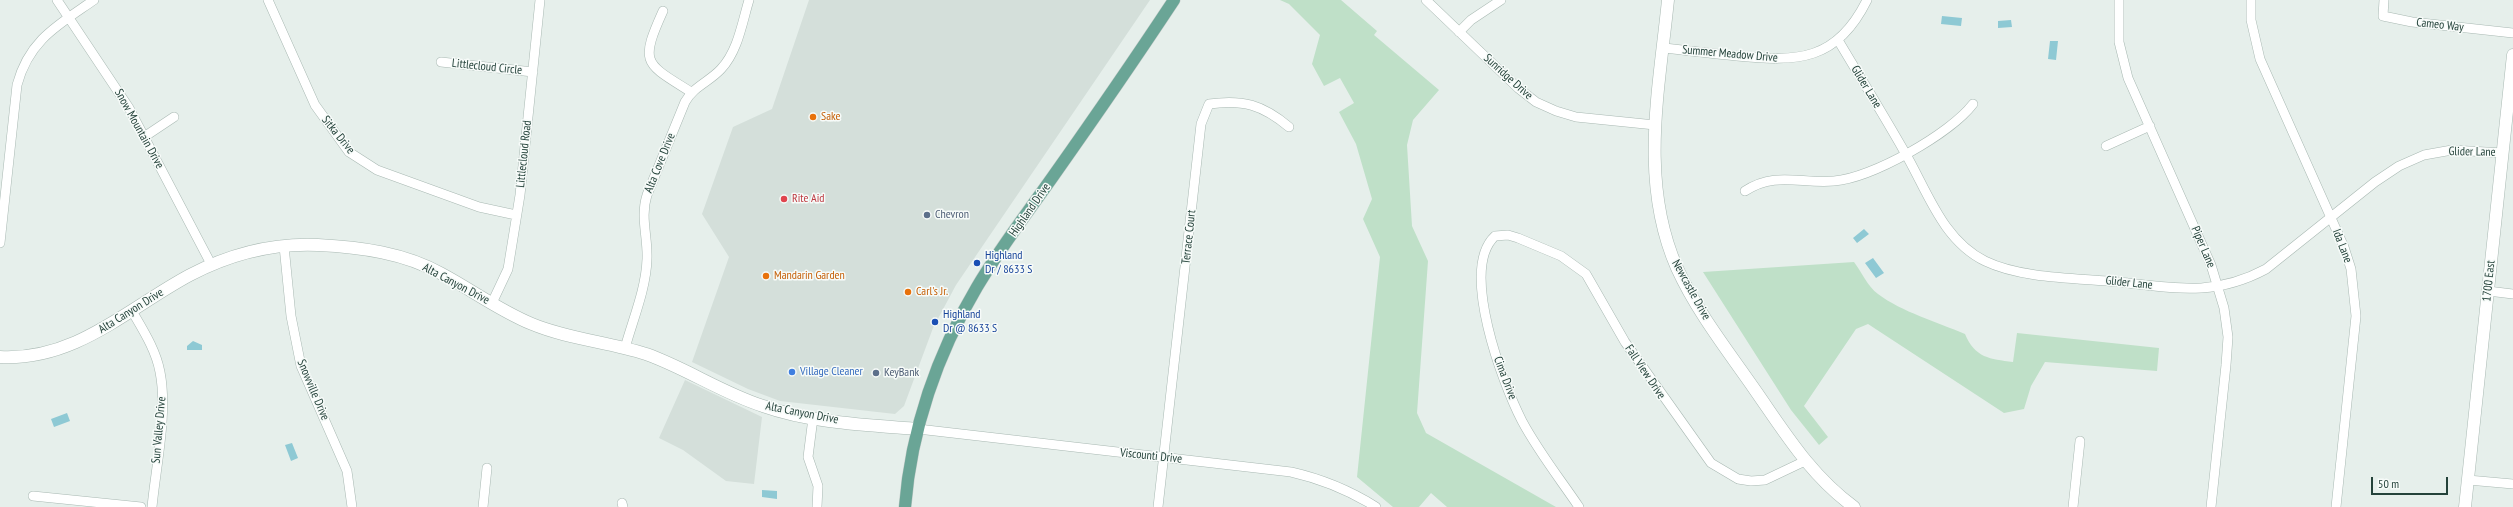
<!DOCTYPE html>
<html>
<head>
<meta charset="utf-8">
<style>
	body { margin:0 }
	#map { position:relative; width:2513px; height:507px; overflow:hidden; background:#e6efeb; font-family:"PT Sans Narrow",sans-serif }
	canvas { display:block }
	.scale { position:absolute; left:2371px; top:477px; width:77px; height:18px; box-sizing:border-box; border:2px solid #24423a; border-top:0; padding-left:5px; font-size:12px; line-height:14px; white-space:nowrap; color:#24423a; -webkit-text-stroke:3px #f7fbf9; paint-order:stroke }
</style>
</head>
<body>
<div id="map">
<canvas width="2513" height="507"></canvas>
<div class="scale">50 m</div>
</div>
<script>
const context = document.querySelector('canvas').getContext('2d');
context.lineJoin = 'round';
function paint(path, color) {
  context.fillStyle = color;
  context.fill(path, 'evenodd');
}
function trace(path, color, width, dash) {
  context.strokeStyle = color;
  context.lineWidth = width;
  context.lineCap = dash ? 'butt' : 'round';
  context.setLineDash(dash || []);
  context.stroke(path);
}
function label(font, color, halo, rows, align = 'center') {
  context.font = font + ' "PT Sans Narrow",sans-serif';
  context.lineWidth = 3;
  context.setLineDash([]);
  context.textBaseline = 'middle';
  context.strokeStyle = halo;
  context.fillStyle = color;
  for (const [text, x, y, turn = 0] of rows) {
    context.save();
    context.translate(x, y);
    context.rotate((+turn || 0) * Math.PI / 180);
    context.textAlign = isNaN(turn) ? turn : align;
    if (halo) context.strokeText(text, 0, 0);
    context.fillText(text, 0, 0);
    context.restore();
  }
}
const built = new Path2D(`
	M 809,0 L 1150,0 L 956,285 L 933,328 L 904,406 L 895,414 L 780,401 L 748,389 L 692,362 L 729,257 L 702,214 L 733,127 L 772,109 Z
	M 685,380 L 762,417 L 754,484 L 726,481 L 683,450 L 659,438 Z`);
const green = new Path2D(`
	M 1280,0 L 1341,0 L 1377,31 L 1374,35 L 1439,90 L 1413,120 L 1407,145 L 1412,226 L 1428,261 L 1417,413 L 1426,433 L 1556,507 L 1447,507 L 1431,493 L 1419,507 L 1393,507 L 1357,477 L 1380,257 L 1363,219 L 1372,199 L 1356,144 L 1339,112 L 1354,103 L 1340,78 L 1324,86 L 1312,64 L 1320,35 L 1289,4 Z
	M 1854,262 C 1861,271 1868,287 1878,294 C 1902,312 1937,322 1965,334 C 1975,358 1990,359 2013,362 L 2017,333 L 2159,348 L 2157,371 L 2045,362 L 2031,386 L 2024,409 L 2004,413 L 1868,324 L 1856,329 L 1804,406 L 1828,437 L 1819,445 L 1791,410 L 1703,272 Z`);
const water = new Path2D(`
	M 1942,16 L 1962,18 L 1961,26 L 1941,24 Z
	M 2011,20 L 2012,27 L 1998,28 L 1998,21 Z
	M 2050,41 L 2058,41 L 2056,60 L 2048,59 Z
	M 1864,229 L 1869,234 L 1857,243 L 1853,238 Z
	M 1873,258 L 1884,273 L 1876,278 L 1865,263 Z
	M 193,341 L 202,345 L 202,350 L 187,350 L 187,346 Z
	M 67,413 L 70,421 L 54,427 L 51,419 Z
	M 292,443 L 298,458 L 291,461 L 285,445 Z
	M 762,490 L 777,491 L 777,499 L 762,497 Z`);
const minor = new Path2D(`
	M 57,0 L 129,108 L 211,264
	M 268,0 L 315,105 L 349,152 L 377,170 L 479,207 L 516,215
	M 1426,0 L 1518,88 L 1536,102 L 1556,111 L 1576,117 L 1655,125
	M 2119,0 L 2119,42 L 2128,78 L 2211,265 L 2224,308 L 2228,337 L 2226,365 L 2211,507
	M 2251,0 L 2251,20 L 2260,59 L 2344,247 L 2351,269 L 2356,316 L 2336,507
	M 2384,0 L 2383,16 L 2412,22 L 2513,33
	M 663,11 C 639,64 645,63 691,92
	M 1459,32 L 1471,20 L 1501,0
	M 1838,40 C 1860,77 1883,114 1904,151 C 1927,190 1942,240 1985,261 C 2022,279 2078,278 2119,282 C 2174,288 2214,297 2266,269 L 2375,182 L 2399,166 L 2424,155 L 2452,150 L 2503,153
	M 1664,48 C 1688,51 1712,53 1737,56 C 1798,62 1837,61 1867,0
	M 441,62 L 533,72
	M 144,137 L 174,117
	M 2106,146 L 2150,126
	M 1745,191 C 1775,171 1801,184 1834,181 C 1872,178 1950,134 1973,104
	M 0,243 L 17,85 C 29,40 58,25 94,0
	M 284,246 L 291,316 L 301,366 L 347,471 L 352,507
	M 2488,291 L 2513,294
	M 492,303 L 508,269 L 520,195 L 540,0
	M 132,311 C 143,330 156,350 160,372 C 168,413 156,465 152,507
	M 625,348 C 633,319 646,289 647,259 C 648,237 640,217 647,195 L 685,102 C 694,86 709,82 721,69 C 738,51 742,23 749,0
	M 813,418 L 808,457 L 818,486 L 817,507
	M 918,429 L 1291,472 C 1322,479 1349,490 1376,507
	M 2468,480 L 2513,484
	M 33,496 L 141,507
	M 622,503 L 623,507
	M 483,507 L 487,468
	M 1158,507 L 1201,124 L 1209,104 C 1243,99 1263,105 1289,127
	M 1579,507 C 1560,479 1538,451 1522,421 C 1503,384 1459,269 1495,236 L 1508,235 L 1518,238 L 1561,256 L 1586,274 L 1625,342 L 1711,463 L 1738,479 L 1751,481 L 1765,480 L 1805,461
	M 2073,507 L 2080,441`);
const tertiary = new Path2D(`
	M 1668,0 C 1659,90 1639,182 1677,268 C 1697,312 1728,351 1755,390 C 1785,433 1811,476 1854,507
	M 0,357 C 76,361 128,308 190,275 C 230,254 273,243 318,245 C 360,247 405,253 442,274 C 472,290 500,311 532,324 C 568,339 609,342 646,354 C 686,368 722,393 763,406 C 811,423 867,425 918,429
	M 2465,507 L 2513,55`);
const primary = new Path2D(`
	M 905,507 C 911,430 937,354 977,287 C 1000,248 1028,212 1054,175 C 1095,117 1135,59 1174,0`);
const markers = [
	[813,117,4,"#e8710a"],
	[784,199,4,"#e0444e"],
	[927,215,4,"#5c6f8a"],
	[977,263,4,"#1a4fb4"],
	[766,276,4,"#e8710a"],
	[908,292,4,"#e8710a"],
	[935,322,4,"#1a4fb4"],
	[792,372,4,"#3f7fe0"],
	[876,373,4,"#5c6f8a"]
];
const streetNames = [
	["Cameo Way",2440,25,6],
	["Summer Meadow Drive",1730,54,5],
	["Littlecloud Circle",487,67,6],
	["Sunridge Drive",1508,77,42],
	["Glider Lane",1866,87,59],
	["Snow Mountain Drive",139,129,61],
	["Sitka Drive",338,135,51],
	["Glider Lane",2472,152,1],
	["Littlecloud Road",524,154,-84],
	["Alta Cove Drive",660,163,-68],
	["Highland Drive",1030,210,-55],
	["Terrace Court",1189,237,-84],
	["Ida Lane",2342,246,69],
	["Piper Lane",2203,247,67],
	["1700 East",2489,281,-84],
	["Glider Lane",2129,283,6],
	["Alta Canyon Drive",456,284,28],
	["Newcastle Drive",1691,290,61],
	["Alta Canyon Drive",131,311,-32],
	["Fall View Drive",1645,372,56],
	["Cima Drive",1505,378,69],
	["Snowville Drive",313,390,67],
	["Alta Canyon Drive",802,413,11],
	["Sun Valley Drive",159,430,-85],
	["Viscounti Drive",1151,456,6]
];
const foodNames = [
	["Sake",821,117],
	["Mandarin Garden",774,276],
	["Carl's Jr.",916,292]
];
const healthNames = [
	["Rite Aid",792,199]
];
const serviceNames = [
	["Chevron",935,215],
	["KeyBank",884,373]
];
const transitNames = [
	["Highland",985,256],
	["Dr / 8633 S",985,270],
	["Highland",943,315],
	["Dr @ 8633 S",943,329]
];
const shopNames = [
	["Village Cleaner",800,372]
];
paint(built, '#d4dfda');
paint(green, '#bfe0c8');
paint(water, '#8ec9d4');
trace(minor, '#a8b8b2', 10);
trace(tertiary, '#a8b8b2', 13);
trace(primary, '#c2cac8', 13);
trace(minor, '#fff', 9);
trace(tertiary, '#fff', 12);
trace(primary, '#6aa596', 12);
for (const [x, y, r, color] of markers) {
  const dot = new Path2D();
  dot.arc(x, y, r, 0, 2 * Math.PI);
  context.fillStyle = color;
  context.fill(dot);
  trace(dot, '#f7fbf9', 1.5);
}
label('12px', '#24423a', '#f7fbf9', streetNames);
label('12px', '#c56008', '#f7fbf9', foodNames, 'left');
label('12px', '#be3a42', '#f7fbf9', healthNames, 'left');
label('12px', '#4e5e75', '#f7fbf9', serviceNames, 'left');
label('12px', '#164399', '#f7fbf9', transitNames, 'left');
label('12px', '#366cbe', '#f7fbf9', shopNames, 'left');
</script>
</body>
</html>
